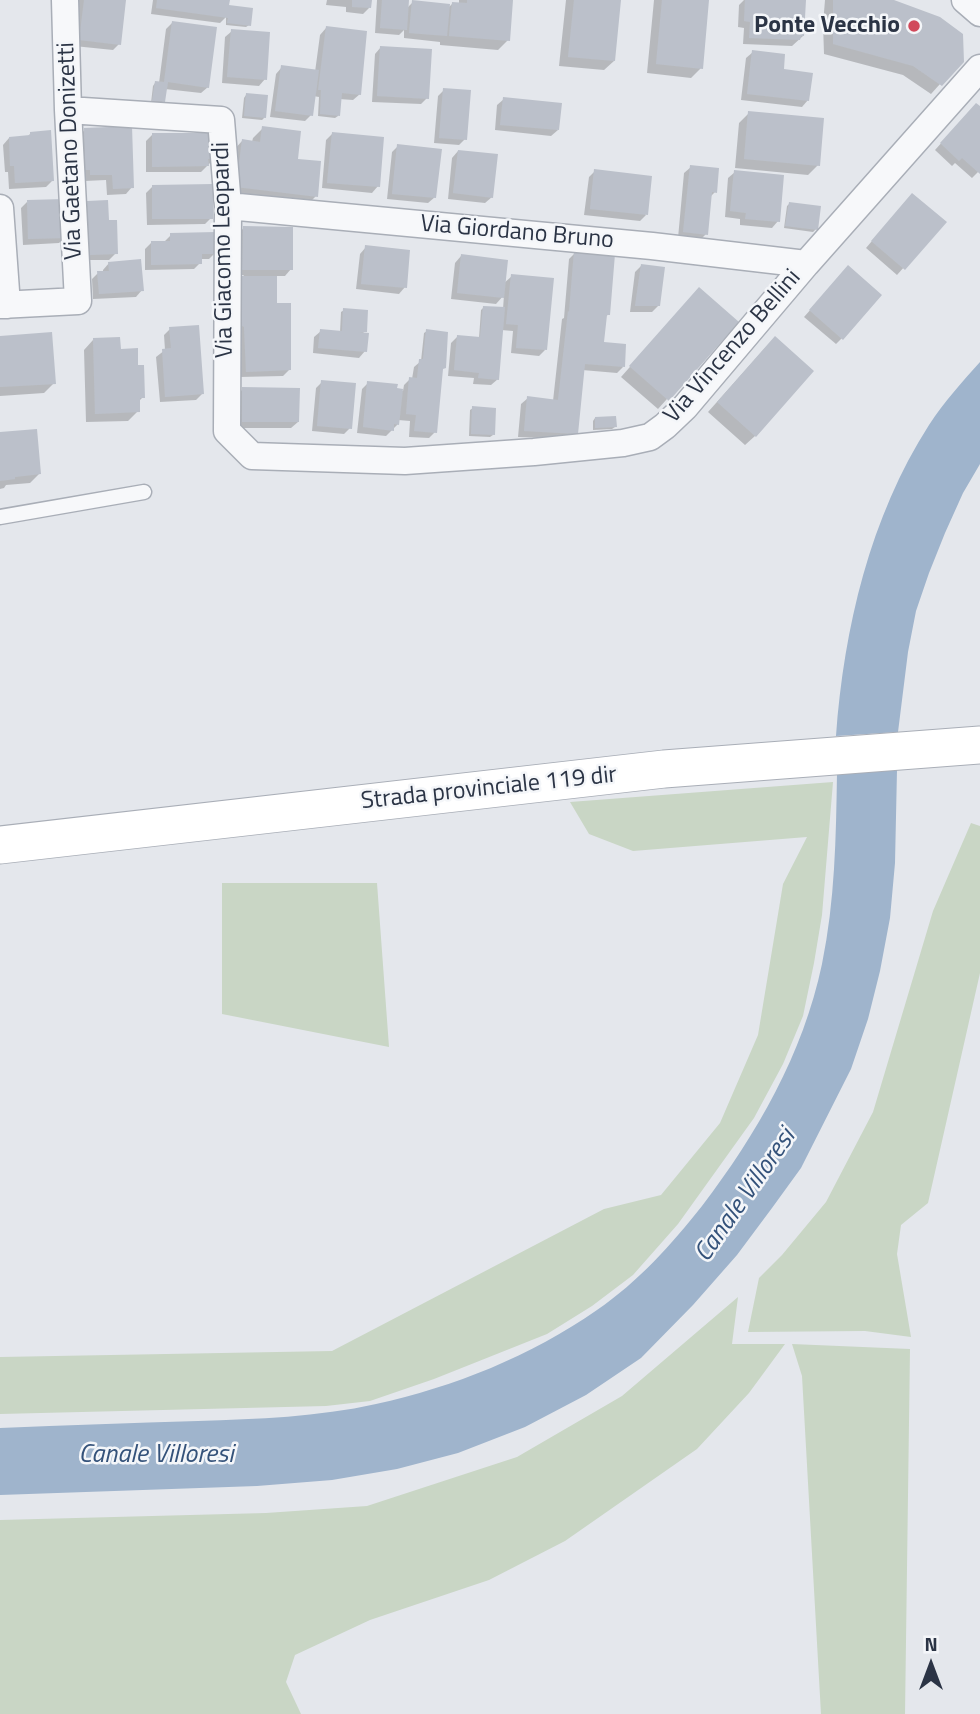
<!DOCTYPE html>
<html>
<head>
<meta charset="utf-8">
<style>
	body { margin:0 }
	#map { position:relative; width:980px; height:1714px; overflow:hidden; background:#e4e7ec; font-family:"Titillium Web",sans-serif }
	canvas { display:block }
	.north { position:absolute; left:896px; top:1630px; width:70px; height:70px; -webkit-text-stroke:5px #f4f6f9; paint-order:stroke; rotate:0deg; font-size:19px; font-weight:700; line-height:28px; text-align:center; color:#2b3445 }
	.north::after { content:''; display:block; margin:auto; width:24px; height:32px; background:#2b3445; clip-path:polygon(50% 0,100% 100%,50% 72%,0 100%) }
</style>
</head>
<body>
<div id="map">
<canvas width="980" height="1714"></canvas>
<div class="north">N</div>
</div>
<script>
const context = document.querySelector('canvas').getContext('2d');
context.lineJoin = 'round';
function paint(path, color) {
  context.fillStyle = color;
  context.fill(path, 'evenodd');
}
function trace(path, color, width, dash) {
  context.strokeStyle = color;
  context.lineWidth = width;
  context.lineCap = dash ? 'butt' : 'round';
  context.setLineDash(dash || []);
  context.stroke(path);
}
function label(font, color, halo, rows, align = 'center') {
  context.font = font + ' "Titillium Web",sans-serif';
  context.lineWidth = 5;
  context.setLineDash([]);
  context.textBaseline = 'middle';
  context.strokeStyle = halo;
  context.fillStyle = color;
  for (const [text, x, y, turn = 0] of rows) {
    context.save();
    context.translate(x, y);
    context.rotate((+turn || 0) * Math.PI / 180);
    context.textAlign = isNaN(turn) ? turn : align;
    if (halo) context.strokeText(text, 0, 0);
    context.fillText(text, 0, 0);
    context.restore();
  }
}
const green = new Path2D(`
	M 833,782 L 822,915 L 814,963 L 803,1016 L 783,1064 L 754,1118 L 678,1224 L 633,1275 L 592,1306 L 547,1334 L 434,1379 L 370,1401 L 326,1406 L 0,1414 L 0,1357 L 332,1351 L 604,1209 L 661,1195 L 720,1123 L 758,1035 L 783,884 L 807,837 L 633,851 L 589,834 L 570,802 Z
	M 971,823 L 980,826 L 980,973 L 928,1203 L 901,1225 L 897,1254 L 911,1337 L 865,1331 L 748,1332 L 759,1278 L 782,1255 L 826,1202 L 873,1112 L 933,911 Z
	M 377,883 L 389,1047 L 222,1014 L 222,883 Z
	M 738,1297 L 732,1344 L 785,1344 L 749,1393 L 697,1449 L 565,1541 L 489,1580 L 370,1620 L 295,1655 L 286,1682 L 301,1714 L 0,1714 L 0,1520 L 266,1513 L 367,1506 L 517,1457 L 622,1396 Z
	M 792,1344 L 910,1349 L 905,1714 L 821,1714 L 802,1376 Z`);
const water = new Path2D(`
	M 980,362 L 980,464 L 963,493 L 945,533 L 929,573 L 916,611 L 908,652 L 898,732 L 836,736 C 844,628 870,517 929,425 C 944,402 962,382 980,362 Z
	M 897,770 L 895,863 L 890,918 L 880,971 L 868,1019 L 851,1069 L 801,1168 L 772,1208 L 737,1255 L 693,1305 L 641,1358 L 586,1395 L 525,1427 L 458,1453 L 397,1469 L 332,1480 L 257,1486 L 0,1495 L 0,1428 C 66,1425 132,1423 198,1421 C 258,1419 318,1417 376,1404 C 454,1387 531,1356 597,1310 C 638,1282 671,1245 702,1206 C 757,1134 803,1054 822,964 C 835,901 836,838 837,773 Z`);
const shadow = new Path2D(`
	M 79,0 L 124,0 L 119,44 L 113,50 L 74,46 Z
	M 153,0 L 228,0 L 227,7 L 249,25 L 246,27 L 226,25 L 226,17 L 220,23 L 151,14 Z
	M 327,0 L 370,0 L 369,8 L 363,14 L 346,12 L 346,7 L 326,5 Z
	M 377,0 L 407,0 L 407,8 L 413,2 L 447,9 L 452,4 L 459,4 L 459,0 L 511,0 L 508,40 L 498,50 L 440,45 L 440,42 L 404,38 L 404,30 L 399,35 L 375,33 Z
	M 566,0 L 620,0 L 614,61 L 604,70 L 559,66 Z
	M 654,0 L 708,0 L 701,68 L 691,78 L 647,73 Z
	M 744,0 L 767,0 L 803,36 L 792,46 L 743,44 L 744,28 L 738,27 L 739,5 Z
	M 825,0 L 888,0 L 940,84 L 931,94 L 903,75 L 824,54 L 823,24 Z
	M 172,23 L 208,87 L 201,93 L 165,89 L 163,101 L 161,104 L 151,103 L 153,86 L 155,83 L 159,83 L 166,29 Z
	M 326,28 L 360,94 L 353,100 L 339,99 L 338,116 L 335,118 L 318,116 L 319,97 L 313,96 L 311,115 L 305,121 L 270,117 L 276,74 L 282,67 L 315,72 L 320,35 Z
	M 232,31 L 265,79 L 259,86 L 222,83 L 225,37 Z
	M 381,47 L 427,98 L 421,104 L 372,102 L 375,54 Z
	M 753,52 L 782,71 L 808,100 L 802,107 L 741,100 L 746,58 Z
	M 444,90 L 465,139 L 459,145 L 434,143 L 438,96 Z
	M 246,95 L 265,117 L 262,120 L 242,118 L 244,98 Z
	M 504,99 L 558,130 L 551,136 L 495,130 L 497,105 Z
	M 980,108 L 980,170 L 972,178 L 955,163 L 952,166 L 935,150 L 970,111 Z
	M 749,113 L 818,165 L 808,175 L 735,168 L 739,123 Z
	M 263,128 L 296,160 L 316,196 L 306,206 L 227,196 L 233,151 L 242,141 L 252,142 L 253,138 Z
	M 85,130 L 132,187 L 126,194 L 107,195 L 106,180 L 85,181 L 85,175 L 80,175 L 78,136 Z
	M 31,133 L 52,181 L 46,187 L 9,189 L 8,172 L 5,172 L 3,145 L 9,138 L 27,137 Z
	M 332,134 L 378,186 L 372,193 L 322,188 L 326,140 Z
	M 152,135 L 215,158 L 201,172 L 146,172 L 146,141 Z
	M 398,146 L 435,197 L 428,203 L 387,199 L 392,152 Z
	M 458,151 L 492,197 L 485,203 L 448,199 L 452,158 Z
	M 691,167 L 715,192 L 710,197 L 706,234 L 700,240 L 678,238 L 684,173 Z
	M 595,171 L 646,215 L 640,221 L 584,215 L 589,177 Z
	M 735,172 L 778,221 L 772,228 L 740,225 L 740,219 L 725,217 L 728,178 Z
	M 153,186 L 211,218 L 205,224 L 147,225 L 146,193 Z
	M 906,201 L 944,222 L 897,275 L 866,248 Z
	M 27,202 L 65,237 L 59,243 L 23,245 L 21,208 Z
	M 87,203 L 107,221 L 116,253 L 109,260 L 83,260 L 81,209 Z
	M 790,203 L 816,229 L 813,232 L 784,228 L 787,206 Z
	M 244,228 L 291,269 L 285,276 L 275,276 L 275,305 L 289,370 L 283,376 L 240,377 L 236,284 L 244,275 L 237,275 L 237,234 Z
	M 171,235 L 215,253 L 209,259 L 200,259 L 200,263 L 194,269 L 145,270 L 145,249 L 151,243 L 165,243 L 165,241 Z
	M 366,247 L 405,287 L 399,294 L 356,289 L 360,254 Z
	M 575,253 L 609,314 L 605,317 L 602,343 L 623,367 L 617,373 L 582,370 L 577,433 L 570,439 L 518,437 L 521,404 L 528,398 L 553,401 L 562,319 L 564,318 L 569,259 Z
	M 461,256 L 503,284 L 512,276 L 545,350 L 539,356 L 511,353 L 513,331 L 501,330 L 498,379 L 491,385 L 473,384 L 474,378 L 448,376 L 451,343 L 458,336 L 479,338 L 481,310 L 484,307 L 503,309 L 504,295 L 496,304 L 451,299 L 455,263 Z
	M 109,263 L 142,290 L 136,297 L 93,299 L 92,279 L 98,273 L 103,273 L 103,270 Z
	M 641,266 L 659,305 L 652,312 L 630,312 L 635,272 Z
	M 842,274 L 842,338 L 836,344 L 804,317 Z
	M 690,299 L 736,322 L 658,409 L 621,377 Z
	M 344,310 L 365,331 L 362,334 L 365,351 L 359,358 L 313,353 L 314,337 L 321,331 L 340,332 L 341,312 Z
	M 170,329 L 202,394 L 196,400 L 160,402 L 156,357 L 165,350 L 164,335 Z
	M 427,331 L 435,432 L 429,438 L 409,437 L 410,421 L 398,420 L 398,424 L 386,436 L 357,433 L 362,389 L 368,383 L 403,391 L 404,385 L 410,379 L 412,379 L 414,367 L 421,361 L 424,333 Z
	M 0,337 L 54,383 L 44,393 L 0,396 Z
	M 93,340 L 119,351 L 137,367 L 143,397 L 138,402 L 138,411 L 128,421 L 86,422 L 84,350 Z
	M 765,348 L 755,436 L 745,445 L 708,412 Z
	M 322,382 L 350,428 L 344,434 L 312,431 L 316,388 Z
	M 243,389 L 298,422 L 291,428 L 237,428 L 237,395 Z
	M 473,408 L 493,435 L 490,437 L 469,436 L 470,410 Z
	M 595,418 L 615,427 L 612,429 L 593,430 L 593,421 Z
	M 0,434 L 39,474 L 30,483 L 6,485 L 4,488 L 0,489 Z`);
const building = new Path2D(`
	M 84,0 L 126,0 L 121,45 L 79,40 Z
	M 157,0 L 230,0 L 229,5 L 253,8 L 251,26 L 227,23 L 228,18 L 156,8 Z
	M 352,0 L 372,0 L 371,8 L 352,7 Z
	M 382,0 L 409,0 L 407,30 L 380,28 Z
	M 412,0 L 450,4 L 447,36 L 409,33 Z
	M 467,0 L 513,0 L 510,41 L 449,36 L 452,2 L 467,3 Z
	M 574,0 L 621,0 L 615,61 L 568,57 Z
	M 662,0 L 709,0 L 703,69 L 656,64 Z
	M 745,0 L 806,0 L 804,36 L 801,36 L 800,40 L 749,38 L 750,22 L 744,21 Z
	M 833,0 L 894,0 L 940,17 L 963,34 L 964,62 L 942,86 L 913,66 L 833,44 Z
	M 172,21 L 217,27 L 209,88 L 168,82 L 165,102 L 152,101 L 155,81 L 164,82 Z
	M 326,26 L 367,31 L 361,95 L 342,93 L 340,116 L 320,114 L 321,90 L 318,90 Z
	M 231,29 L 270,32 L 267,80 L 227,77 Z
	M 380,46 L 432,49 L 429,99 L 377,96 Z
	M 752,50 L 785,54 L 784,69 L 813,73 L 809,101 L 747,94 Z
	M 281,65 L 319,70 L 313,116 L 275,111 Z
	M 443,88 L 471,90 L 467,140 L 439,138 Z
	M 246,93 L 268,95 L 266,118 L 244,116 Z
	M 503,97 L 562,103 L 559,130 L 500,125 Z
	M 976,103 L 980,106 L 980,174 L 962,158 L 959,161 L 940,143 Z
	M 748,111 L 824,118 L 820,166 L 744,159 Z
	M 132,126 L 134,188 L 113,189 L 112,175 L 90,175 L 90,170 L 85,170 L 84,128 Z
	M 262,126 L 301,131 L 298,159 L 321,161 L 318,197 L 236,187 L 242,139 L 260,142 Z
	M 51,130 L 54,181 L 15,183 L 14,166 L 10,166 L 9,137 L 30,135 L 30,132 Z
	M 332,132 L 384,137 L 380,187 L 327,183 Z
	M 152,133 L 217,133 L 217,159 L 208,159 L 209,166 L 152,167 Z
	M 397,144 L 442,149 L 436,198 L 392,194 Z
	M 458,150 L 498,154 L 493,198 L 453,193 Z
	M 690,165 L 719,168 L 717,193 L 712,192 L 708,235 L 683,232 Z
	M 594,169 L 652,176 L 648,215 L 590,209 Z
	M 734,170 L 784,175 L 780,222 L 745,219 L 746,213 L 730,211 Z
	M 213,184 L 213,219 L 152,219 L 152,185 Z
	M 912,193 L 947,222 L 905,270 L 871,241 Z
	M 65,199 L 67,238 L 28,239 L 27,200 Z
	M 108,200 L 109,220 L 117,220 L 118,254 L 89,255 L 87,201 Z
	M 789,202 L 821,206 L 818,230 L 785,226 Z
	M 243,226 L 293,227 L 293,270 L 242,270 Z
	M 216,232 L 217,254 L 202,254 L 202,264 L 151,265 L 151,241 L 170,241 L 170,233 Z
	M 365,245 L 410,250 L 407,288 L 361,284 Z
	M 574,251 L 615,254 L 610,315 L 607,315 L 604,342 L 626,344 L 625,367 L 585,364 L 578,434 L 524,431 L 527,396 L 558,400 L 568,311 L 569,312 Z
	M 461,254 L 508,260 L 504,298 L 457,293 Z
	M 141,259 L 144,291 L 99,294 L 97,271 L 109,271 L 108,262 Z
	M 641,264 L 665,267 L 660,306 L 635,306 Z
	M 848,265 L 882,295 L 843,340 L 809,310 Z
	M 511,274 L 554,278 L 547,350 L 516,348 L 518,325 L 506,324 Z
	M 242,276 L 277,276 L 277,303 L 291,303 L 291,370 L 246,372 L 244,327 L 242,326 Z
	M 699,287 L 739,322 L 669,401 L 629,366 Z
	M 483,306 L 505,307 L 499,380 L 478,378 L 479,373 L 454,370 L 457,335 L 480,337 Z
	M 343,308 L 368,310 L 367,332 L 358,332 L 369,333 L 367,352 L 318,348 L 320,329 L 342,331 Z
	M 199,325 L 204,394 L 165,397 L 162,349 L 171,348 L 169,327 Z
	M 426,329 L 448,332 L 446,368 L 443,369 L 437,433 L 414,431 L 416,415 L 406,414 L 409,377 L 417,378 L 419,359 L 423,359 Z
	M 52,332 L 56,384 L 0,387 L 0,336 Z
	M 775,336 L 814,371 L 756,437 L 717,402 Z
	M 120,337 L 121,349 L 138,348 L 138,365 L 144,365 L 145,398 L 140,398 L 140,412 L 95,414 L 93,338 Z
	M 321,380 L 356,383 L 352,429 L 317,426 Z
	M 367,381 L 398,384 L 397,388 L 403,389 L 399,425 L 394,424 L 394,431 L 363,427 Z
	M 242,387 L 300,388 L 299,422 L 242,422 Z
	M 472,406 L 496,408 L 495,435 L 471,434 Z
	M 616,416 L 617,427 L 595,428 L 595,417 Z
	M 37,429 L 41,474 L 15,477 L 15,479 L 0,481 L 0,432 Z`);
const lane = new Path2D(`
	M 0,517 L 144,492`);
const street = new Path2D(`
	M 965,0 L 980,13
	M 68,110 L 221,120 L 228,206 L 227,431 L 252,456 L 405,461 L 534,452 L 623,443 L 650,437 L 665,426 L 685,407 L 806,264 L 980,68
	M 228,206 L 652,246 L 806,264
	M 0,208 L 7,305
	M 0,305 L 78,301 L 68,110 L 65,0`);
const secondary = new Path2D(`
	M 0,845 L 664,769 L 980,745`);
const markers = [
	[914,26,7,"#d1495b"]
];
const poiNames = [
	["Ponte Vecchio",900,26]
];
const streetNames = [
	["Via Gaetano Donizetti",71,151,-92],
	["Via Giordano Bruno",517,233,5],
	["Via Giacomo Leopardi",224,250,-91],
	["Via Vincenzo Bellini",733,347,-49],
	["Strada provinciale 119 dir",489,789,-6]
];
const waterNames = [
	["Canale Villoresi",746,1196,-55],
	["Canale Villoresi",156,1456]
];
paint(green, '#c9d6c5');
paint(water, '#9fb4cc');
paint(shadow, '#0003');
paint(building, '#bbc0ca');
trace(lane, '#a9aeb7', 17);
trace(street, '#a9aeb7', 29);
trace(secondary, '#a9aeb7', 39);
trace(lane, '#f7f8fa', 14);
trace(street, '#f7f8fa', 26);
trace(secondary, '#fff', 37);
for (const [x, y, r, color] of markers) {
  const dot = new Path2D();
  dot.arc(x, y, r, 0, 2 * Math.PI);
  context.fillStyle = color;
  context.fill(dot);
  trace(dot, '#f4f6f9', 2.5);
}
label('bold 24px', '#2b3445', '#f4f6f9', poiNames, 'right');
label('24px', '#2b3445', '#f4f6f9', streetNames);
label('italic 26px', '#34527a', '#f4f6f9', waterNames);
</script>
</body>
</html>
